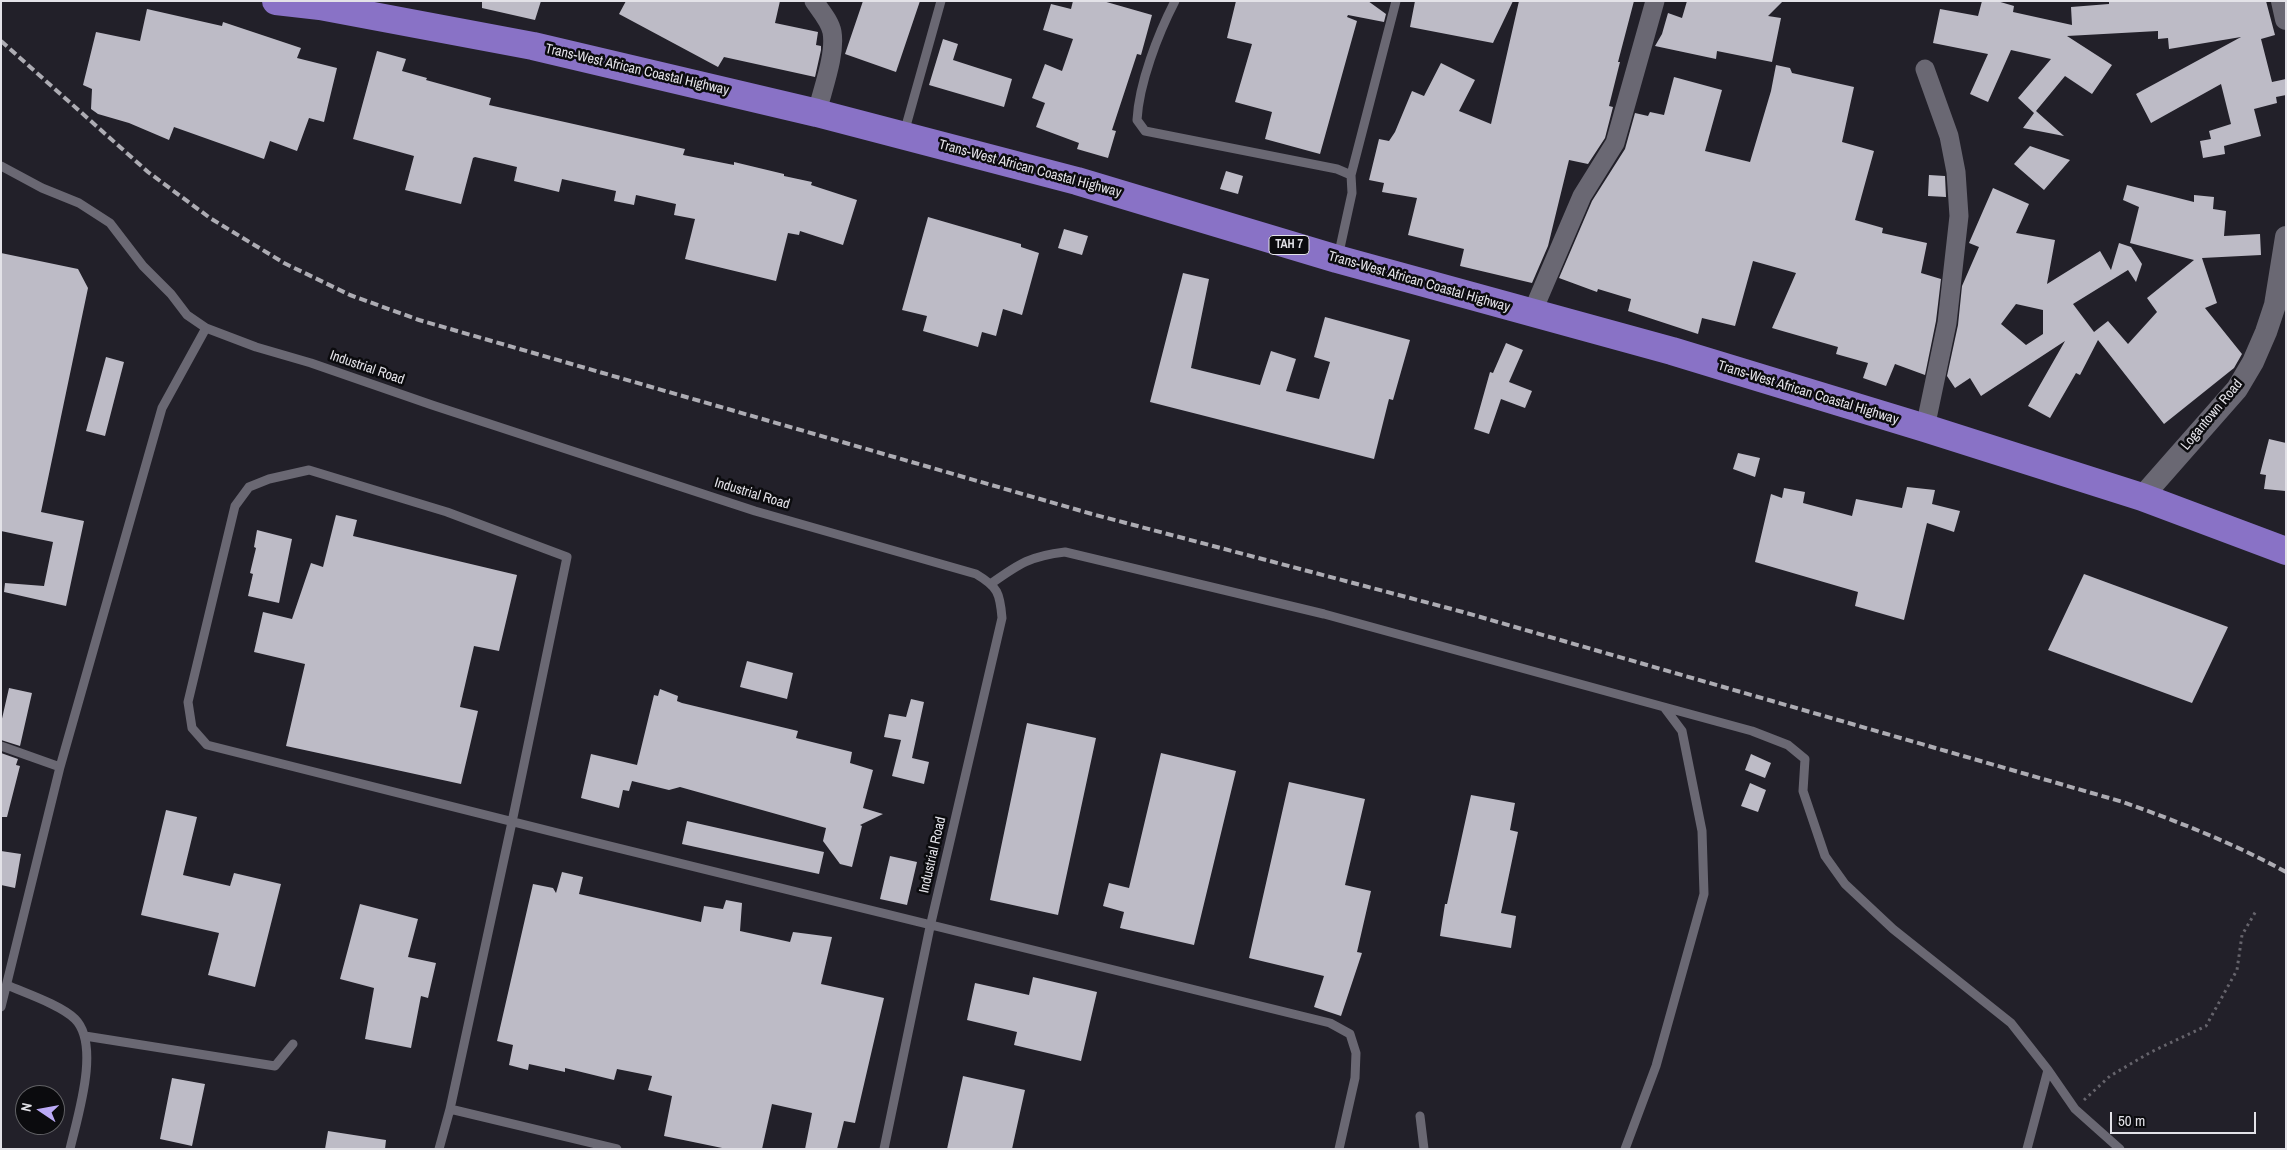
<!DOCTYPE html>
<html>
<head>
<meta charset="utf-8">
<style>
	body { margin:0 }
	#map { position:relative; width:2287px; height:1150px; overflow:hidden; background:#222029; font-family:"Archivo Narrow",sans-serif }
	canvas { display:block }
	.frame { position:absolute; inset:0; border:2px solid #e3e2e8; pointer-events:none }
	.north { position:absolute; left:15px; top:1085px; width:50px; height:50px; box-sizing:border-box; background:#0b0b0e; border:1px solid #616165; border-radius:50%; rotate:282deg; font-size:14px; font-weight:700; line-height:20px; text-align:center; color:#e3e2e8 }
	.north::after { content:''; display:block; margin:auto; width:18px; height:22px; background:#bbaaf6; clip-path:polygon(50% 0,100% 100%,50% 72%,0 100%) }
	.scale { position:absolute; left:2110px; top:1112px; width:146px; height:22px; box-sizing:border-box; border:2px solid #e3e2e8; border-top:0; padding-left:6px; font-size:15px; line-height:18px; white-space:nowrap; color:#e3e2e8; -webkit-text-stroke:4px #0b0b0e; paint-order:stroke }
</style>
</head>
<body>
<div id="map">
<canvas width="2287" height="1150"></canvas>
<div class="frame"></div>
<div class="north">N</div>
<div class="scale">50 m</div>
</div>
<script>
const context = document.querySelector('canvas').getContext('2d');
context.lineJoin = 'round';
function paint(path, color) {
  context.fillStyle = color;
  context.fill(path, 'evenodd');
}
function trace(path, color, width, dash) {
  context.strokeStyle = color;
  context.lineWidth = width;
  context.lineCap = dash ? 'butt' : 'round';
  context.setLineDash(dash || []);
  context.stroke(path);
}
function label(font, color, halo, rows, align = 'center') {
  context.font = font + ' "Archivo Narrow",sans-serif';
  context.lineWidth = 5;
  context.setLineDash([]);
  context.textBaseline = 'middle';
  context.strokeStyle = halo;
  context.fillStyle = color;
  for (const [text, x, y, turn = 0] of rows) {
    context.save();
    context.translate(x, y);
    context.rotate((+turn || 0) * Math.PI / 180);
    context.textAlign = isNaN(turn) ? turn : align;
    if (halo) context.strokeText(text, 0, 0);
    context.fillText(text, 0, 0);
    context.restore();
  }
}
const building = new Path2D(`
	M 482,1 L 541,1 L 535,20 L 482,8 Z
	M 626,1 L 780,1 L 775,23 L 818,32 L 816,45 L 821,46 L 821,50 L 815,77 L 724,57 L 718,67 L 619,14 Z
	M 863,1 L 920,1 L 896,72 L 845,54 Z
	M 1073,1 L 1103,1 L 1152,15 L 1141,55 L 1137,54 L 1112,130 L 1116,131 L 1108,158 L 1077,149 L 1079,143 L 1036,127 L 1045,103 L 1032,98 L 1045,64 L 1062,71 L 1073,39 L 1043,30 L 1051,4 L 1071,9 Z
	M 1236,1 L 1368,1 L 1386,14 L 1384,22 L 1348,15 L 1347,17 L 1357,21 L 1320,154 L 1265,139 L 1272,112 L 1235,102 L 1252,44 L 1227,38 Z
	M 1415,1 L 1513,1 L 1493,43 L 1410,27 Z
	M 1519,1 L 1634,1 L 1618,62 L 1620,62 L 1609,106 L 1613,107 L 1605,138 L 1588,164 L 1569,160 L 1548,246 L 1532,283 L 1460,266 L 1464,249 L 1408,235 L 1417,198 L 1382,192 L 1384,183 L 1369,180 L 1379,139 L 1389,141 L 1395,132 L 1412,91 L 1424,96 L 1441,63 L 1475,80 L 1459,111 L 1491,124 Z
	M 1687,1 L 1783,1 L 1768,16 L 1781,18 L 1772,62 L 1717,51 L 1716,59 L 1655,46 L 1662,34 L 1668,13 L 1682,18 Z
	M 1982,1 L 1997,1 L 2014,6 L 2013,12 L 2072,25 L 2071,7 L 2109,4 L 2109,1 L 2266,1 L 2275,35 L 2261,39 L 2272,82 L 2286,79 L 2286,95 L 2276,97 L 2277,103 L 2254,109 L 2261,136 L 2224,146 L 2225,154 L 2203,158 L 2200,141 L 2211,139 L 2209,131 L 2231,124 L 2221,84 L 2151,123 L 2136,94 L 2241,37 L 2169,49 L 2168,38 L 2158,39 L 2158,31 L 2067,36 L 2112,65 L 2092,94 L 2065,76 L 2036,111 L 2064,136 L 2023,128 L 2034,113 L 2018,98 L 2051,59 L 2011,50 L 1988,102 L 1970,94 L 1988,54 L 1933,43 L 1940,9 L 1978,16 Z
	M 147,9 L 222,26 L 223,22 L 301,48 L 297,58 L 337,68 L 324,122 L 309,118 L 297,151 L 270,141 L 264,159 L 174,127 L 169,140 L 129,123 L 98,114 L 91,109 L 92,89 L 83,85 L 96,32 L 140,41 Z
	M 943,39 L 958,44 L 953,60 L 1012,79 L 1004,107 L 929,85 Z
	M 377,51 L 406,59 L 402,71 L 427,78 L 426,80 L 491,98 L 489,105 L 685,149 L 683,155 L 734,165 L 734,162 L 784,174 L 784,176 L 812,182 L 811,185 L 857,200 L 843,245 L 800,231 L 799,235 L 788,233 L 776,281 L 685,259 L 695,219 L 674,215 L 676,204 L 636,195 L 634,205 L 614,201 L 616,191 L 562,179 L 559,192 L 514,181 L 517,167 L 475,157 L 473,158 L 461,204 L 405,190 L 414,156 L 353,139 Z
	M 1776,65 L 1790,68 L 1792,73 L 1854,87 L 1842,142 L 1874,151 L 1855,220 L 1883,228 L 1882,233 L 1927,243 L 1921,273 L 1941,279 L 1936,321 L 1925,375 L 1895,364 L 1886,386 L 1863,378 L 1868,363 L 1836,354 L 1838,347 L 1772,328 L 1796,273 L 1753,261 L 1735,326 L 1702,318 L 1698,334 L 1628,311 L 1631,299 L 1598,289 L 1597,292 L 1559,278 L 1592,201 L 1625,149 L 1635,113 L 1648,116 L 1650,112 L 1664,115 L 1674,77 L 1722,90 L 1705,151 L 1750,162 L 1771,91 Z
	M 2030,146 L 2070,160 L 2044,190 L 2014,164 Z
	M 1226,171 L 1243,176 L 1238,194 L 1220,189 Z
	M 1929,175 L 1945,176 L 1946,197 L 1928,196 Z
	M 2127,185 L 2194,202 L 2194,195 L 2214,197 L 2213,209 L 2226,211 L 2224,236 L 2260,234 L 2261,255 L 2202,258 L 2217,303 L 2205,308 L 2242,354 L 2234,368 L 2164,424 L 2098,340 L 2080,375 L 2076,373 L 2050,418 L 2028,406 L 2065,341 L 1981,396 L 1970,378 L 1955,388 L 1947,376 L 1958,325 L 1962,286 L 1979,247 L 1969,243 L 1993,188 L 2029,204 L 2016,233 L 2055,240 L 2047,284 L 2100,251 L 2111,270 L 2119,243 L 2131,247 L 2142,264 L 2136,282 L 2128,270 L 2073,304 L 2094,332 L 2108,321 L 2128,344 L 2157,312 L 2147,298 L 2194,260 L 2130,243 L 2139,207 L 2123,200 ZM 2016,304 L 2043,310 L 2043,334 L 2026,345 L 2001,324 Z
	M 928,217 L 1021,244 L 1021,247 L 1039,253 L 1022,315 L 1003,309 L 996,336 L 982,332 L 978,347 L 923,331 L 927,316 L 902,310 Z
	M 1064,229 L 1088,236 L 1082,255 L 1058,248 Z
	M 1,253 L 78,269 L 88,288 L 41,512 L 84,521 L 66,606 L 4,592 L 5,583 L 44,586 L 53,542 L 1,531 Z
	M 1183,273 L 1209,279 L 1191,368 L 1260,385 L 1271,351 L 1296,359 L 1286,391 L 1319,399 L 1330,362 L 1314,357 L 1325,317 L 1410,340 L 1393,400 L 1389,399 L 1374,459 L 1150,402 Z
	M 1506,343 L 1523,350 L 1509,382 L 1532,391 L 1525,408 L 1501,399 L 1489,434 L 1474,429 L 1490,372 L 1493,373 Z
	M 106,357 L 124,362 L 105,436 L 86,431 Z
	M 2269,439 L 2286,443 L 2286,491 L 2264,489 L 2266,475 L 2260,474 Z
	M 1738,453 L 1760,458 L 1755,477 L 1733,469 Z
	M 1907,487 L 1935,490 L 1932,504 L 1960,511 L 1954,532 L 1927,523 L 1904,620 L 1855,606 L 1858,592 L 1755,562 L 1771,494 L 1782,498 L 1784,488 L 1805,492 L 1803,503 L 1852,516 L 1856,499 L 1902,508 Z
	M 336,515 L 357,520 L 353,536 L 517,575 L 499,651 L 474,646 L 460,707 L 478,711 L 461,784 L 286,746 L 305,664 L 254,652 L 263,612 L 292,619 L 311,563 L 323,567 Z
	M 257,530 L 292,539 L 279,603 L 248,596 L 253,574 L 250,573 L 256,548 L 254,547 Z
	M 2084,574 L 2228,627 L 2192,703 L 2048,650 Z
	M 747,661 L 793,673 L 787,699 L 740,687 Z
	M 9,688 L 32,693 L 20,746 L 1,740 L 1,723 Z
	M 660,689 L 678,696 L 677,701 L 682,703 L 798,731 L 796,738 L 852,752 L 850,763 L 873,770 L 863,808 L 883,814 L 860,825 L 862,826 L 852,867 L 840,864 L 823,841 L 826,828 L 680,787 L 669,790 L 632,781 L 629,791 L 623,790 L 619,808 L 581,798 L 591,754 L 637,765 L 654,695 L 658,696 Z
	M 911,699 L 924,702 L 912,758 L 929,762 L 924,784 L 892,776 L 901,740 L 884,737 L 889,714 L 906,717 Z
	M 1027,723 L 1096,738 L 1058,915 L 990,900 Z
	M 1,753 L 18,759 L 16,765 L 20,766 L 7,817 L 1,817 Z
	M 1161,753 L 1236,771 L 1194,945 L 1120,928 L 1124,912 L 1103,906 L 1109,883 L 1129,888 Z
	M 1751,754 L 1771,763 L 1765,778 L 1745,770 Z
	M 1289,782 L 1365,799 L 1345,885 L 1371,891 L 1357,952 L 1362,953 L 1341,1016 L 1314,1007 L 1324,976 L 1249,958 Z
	M 1750,783 L 1766,790 L 1758,812 L 1741,806 Z
	M 1471,795 L 1515,803 L 1510,830 L 1518,832 L 1501,913 L 1516,916 L 1511,948 L 1440,936 L 1445,904 L 1447,904 Z
	M 166,810 L 197,817 L 183,875 L 230,886 L 234,873 L 281,884 L 255,987 L 208,975 L 219,933 L 141,915 Z
	M 687,821 L 824,852 L 819,874 L 682,844 Z
	M 1,851 L 21,854 L 15,888 L 1,885 Z
	M 890,856 L 917,862 L 907,905 L 880,899 Z
	M 562,872 L 583,877 L 579,894 L 701,922 L 704,906 L 723,909 L 726,900 L 742,903 L 740,931 L 790,942 L 793,932 L 832,937 L 821,984 L 884,998 L 855,1123 L 844,1121 L 837,1149 L 805,1149 L 812,1113 L 772,1104 L 762,1149 L 727,1149 L 664,1136 L 672,1096 L 648,1090 L 652,1076 L 617,1069 L 614,1080 L 565,1068 L 565,1072 L 529,1064 L 528,1070 L 509,1065 L 513,1045 L 497,1041 L 533,884 L 553,888 L 556,893 Z
	M 360,904 L 418,919 L 408,957 L 436,963 L 428,998 L 421,996 L 411,1048 L 365,1039 L 374,988 L 340,979 Z
	M 1033,977 L 1097,992 L 1081,1061 L 1014,1045 L 1017,1032 L 967,1020 L 975,983 L 1029,995 Z
	M 963,1076 L 1025,1090 L 1012,1149 L 947,1149 Z
	M 172,1078 L 205,1084 L 192,1146 L 160,1139 Z
	M 328,1131 L 386,1140 L 385,1149 L 325,1149 Z`);
const path = new Path2D(`
	M 2084,1100 L 2110,1076 L 2151,1052 L 2206,1026 L 2237,970 L 2242,935 L 2256,911`);
const service = new Path2D(`
	M 1175,1 C 1158,34 1139,83 1137,120 L 1145,131 L 1337,169 L 1351,175 L 1352,193 L 1338,257
	M 904,133 L 941,1
	M 1,166 L 42,188 L 79,203 L 110,223 L 143,266 L 171,294 L 187,315 L 206,328 L 256,347 L 311,363 L 432,405 L 755,511 L 976,574 C 998,587 1000,593 1002,618 L 930,927 L 884,1149
	M 1351,175 L 1396,1
	M 992,583 C 1019,564 1030,556 1065,552 L 1324,614 L 1664,707 L 1682,731 L 1702,831 L 1704,894 L 1656,1066 L 1625,1149
	M 1664,707 L 1752,731 L 1788,745 L 1805,759 L 1803,791 L 1825,856 L 1845,884 L 1893,929 L 2011,1023 L 2048,1070 L 2075,1109 L 2120,1149
	M 1,746 L 60,767
	M 7,985 C 25,993 61,1005 75,1019 C 101,1045 77,1118 70,1149
	M 1,1007 L 60,767 L 162,408 L 206,328
	M 85,1036 L 275,1066 L 293,1044
	M 450,1109 L 617,1149
	M 1420,1116 L 1424,1149
	M 439,1149 L 450,1109 L 512,822 L 567,557 L 447,512 L 309,470 L 269,479 L 249,487 L 235,506 L 188,702 L 192,728 L 207,745 C 581,839 955,933 1330,1023 L 1350,1034 L 1356,1053 L 1355,1078 L 1339,1149
	M 2027,1149 L 2048,1070`);
const minor = new Path2D(`
	M 814,1 C 820,10 830,21 832,32 C 836,55 822,90 817,113
	M 1925,69 L 1949,136 L 1956,172 L 1959,216 L 1947,323 L 1925,428
	M 1532,313 L 1582,196 L 1615,143 L 1655,1`);
const tertiary = new Path2D(`
	M 2282,1 L 2286,19
	M 2142,497 L 2237,389 L 2253,362 L 2266,332 L 2275,305 L 2286,237`);
const trunk = new Path2D(`
	M 276,1 L 320,6 L 533,46 L 817,113 L 1077,181 L 1337,259 L 1672,351 L 1925,428 L 2142,497 L 2286,551`);
const rail = new Path2D(`
	M 1,41 L 148,172 L 210,218 L 284,263 L 350,295 L 419,320 L 1092,514 L 1463,612 L 2123,802 C 2179,822 2233,843 2286,872`);
const shields = [
	[1289,245,40]
];
const shieldNames = [
	["TAH 7",1289,245]
];
const streetNames = [
	["Trans-West African Coastal Highway",637,70,13],
	["Trans-West African Coastal Highway",1030,169,15],
	["Trans-West African Coastal Highway",1419,282,16],
	["Industrial Road",367,368,19],
	["Trans-West African Coastal Highway",1808,393,17],
	["Logantown Road",2212,415,-50],
	["Industrial Road",752,494,17],
	["Industrial Road",933,855,-77]
];
paint(building, '#bdbbc6');
trace(path, '#66646c', 3, [2.5, 4]);
trace(service, '#6a6873', 9);
trace(minor, '#6a6873', 19);
trace(tertiary, '#6a6873', 22);
trace(trunk, '#8972c6', 28);
trace(rail, '#adacb3', 4, [8, 4]);
for (const [x, y, w] of shields) {
  const box = new Path2D();
  box.roundRect(x - w / 2, y - 9.5, w, 19, 4);
  context.fillStyle = '#0b0b0e';
  context.fill(box);
  trace(box, '#e3e2e8', 1);
}
label('bold 12px', '#e3e2e8', null, shieldNames);
label('14px', '#e3e2e8', '#0b0b0e', streetNames);
</script>
</body>
</html>
